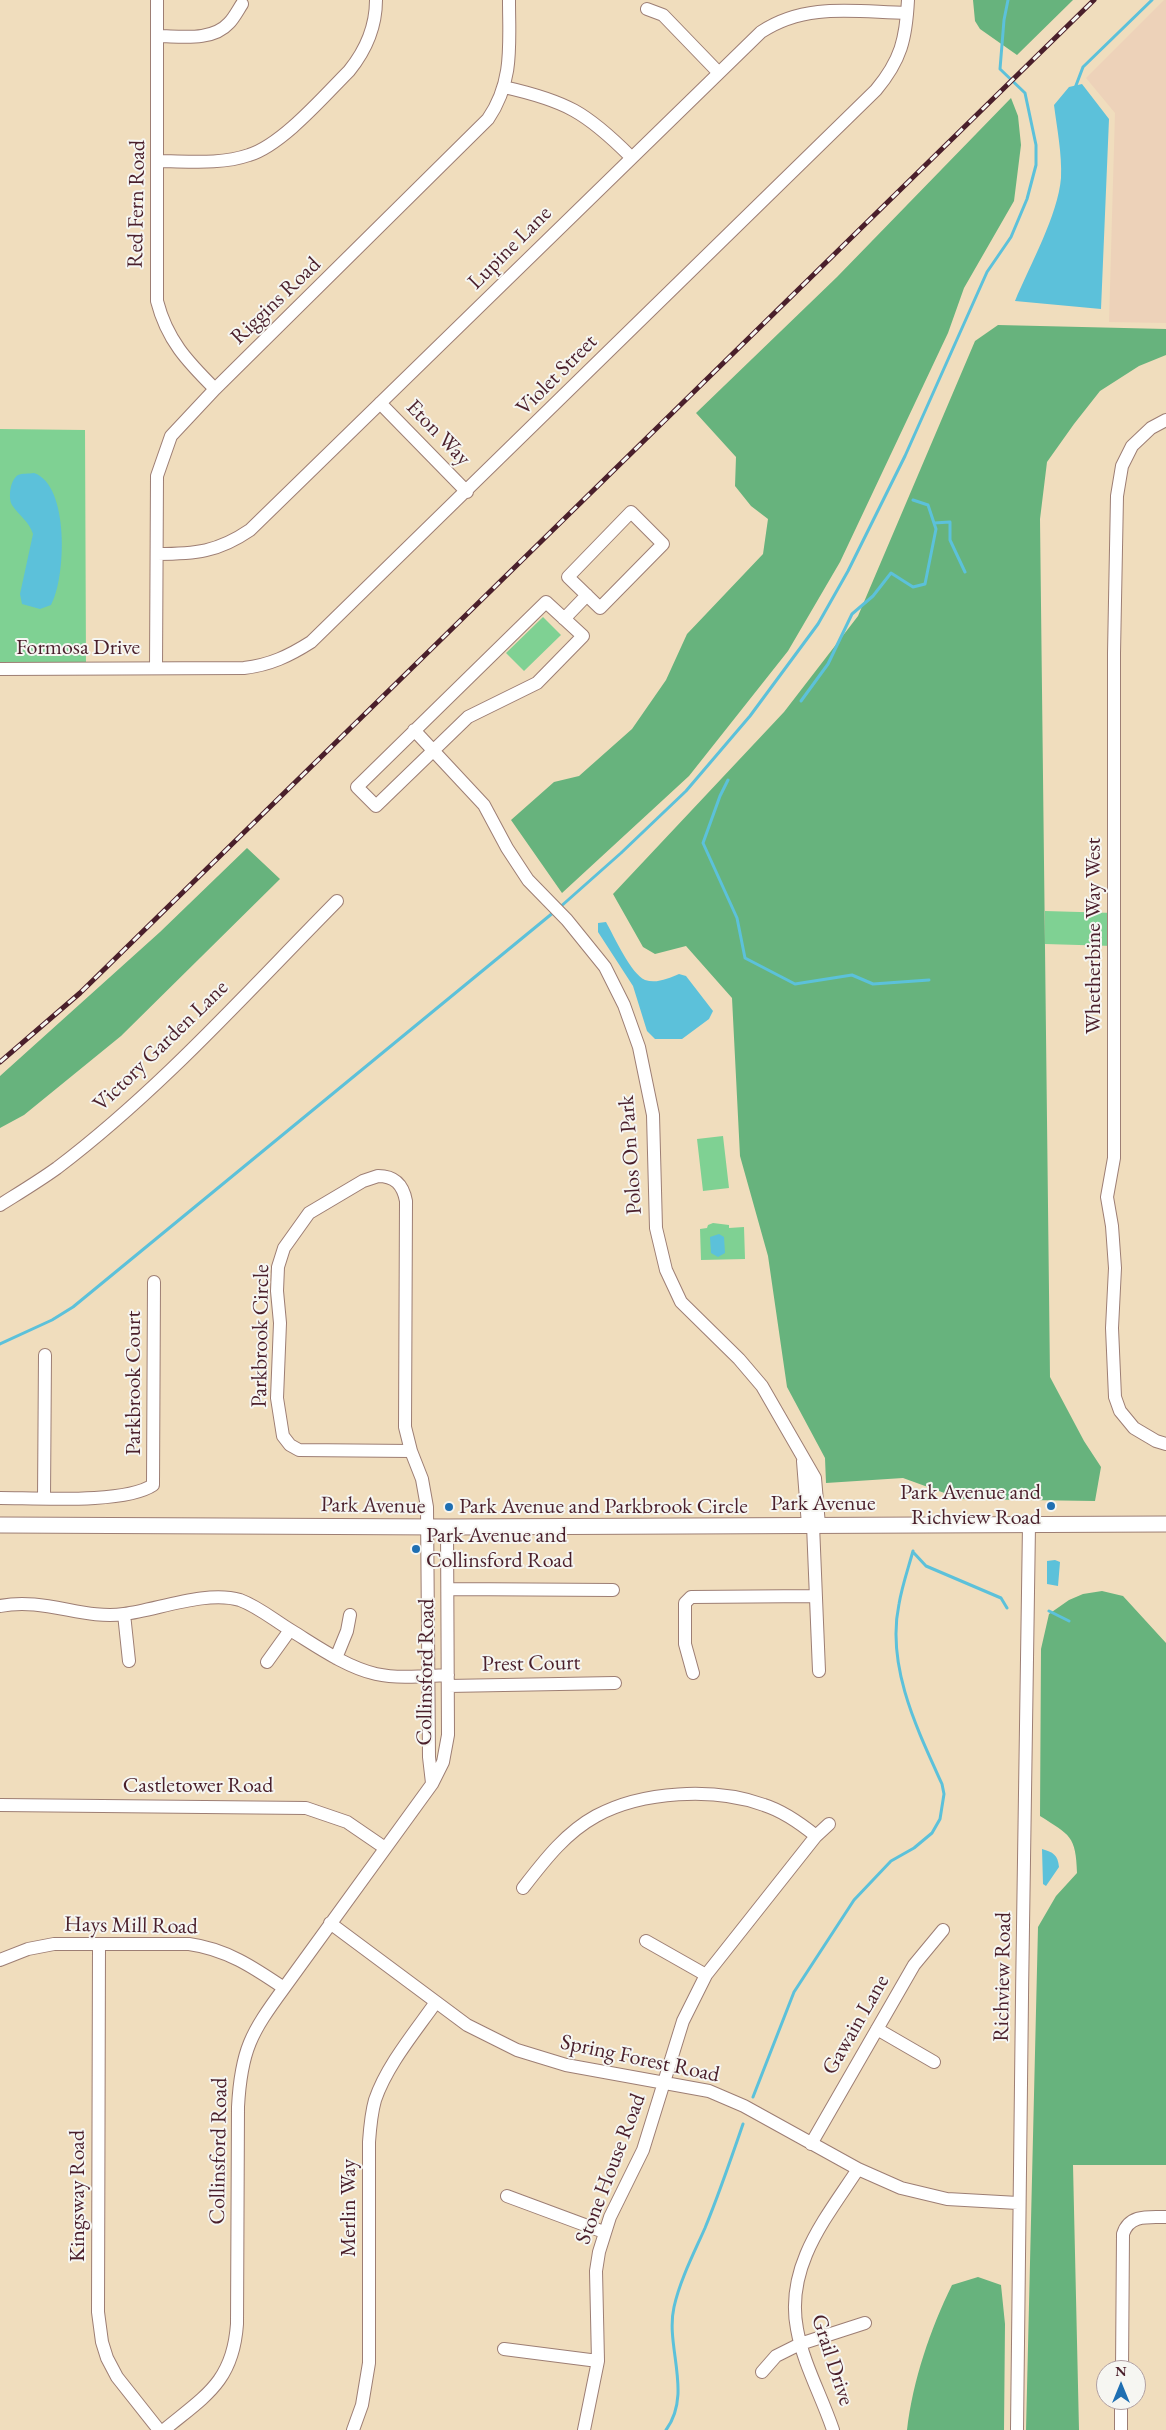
<!DOCTYPE html>
<html>
<head>
<meta charset="utf-8">
<style>
	body { margin:0 }
	#map { position:relative; width:1166px; height:2430px; overflow:hidden; background:#f0ddbd; font-family:"EB Garamond",serif }
	canvas { display:block }
	.north { position:absolute; left:1096px; top:2360px; width:50px; height:50px; box-sizing:border-box; background:#f6f6f2; border:1px solid #b1a0a2; border-radius:50%; rotate:0deg; font-size:14px; font-weight:700; line-height:20px; text-align:center; color:#4a1f2b }
	.north::after { content:''; display:block; margin:auto; width:18px; height:22px; background:#1f6fb2; clip-path:polygon(50% 0,100% 100%,50% 72%,0 100%) }
</style>
</head>
<body>
<div id="map">
<canvas width="1166" height="2430"></canvas>
<div class="north">N</div>
</div>
<script>
const context = document.querySelector('canvas').getContext('2d');
context.lineJoin = 'round';
function paint(path, color) {
  context.fillStyle = color;
  context.fill(path, 'evenodd');
}
function trace(path, color, width, dash) {
  context.strokeStyle = color;
  context.lineWidth = width;
  context.lineCap = dash ? 'butt' : 'round';
  context.setLineDash(dash || []);
  context.stroke(path);
}
function label(font, color, halo, rows, align = 'center') {
  context.font = font + ' "EB Garamond",serif';
  context.lineWidth = 4;
  context.setLineDash([]);
  context.textBaseline = 'middle';
  context.strokeStyle = halo;
  context.fillStyle = color;
  for (const [text, x, y, turn = 0] of rows) {
    context.save();
    context.translate(x, y);
    context.rotate((+turn || 0) * Math.PI / 180);
    context.textAlign = isNaN(turn) ? turn : align;
    if (halo) context.strokeText(text, 0, 0);
    context.fillText(text, 0, 0);
    context.restore();
  }
}
const built = new Path2D(`
	M 1164,0 L 1166,0 L 1166,323 L 1109,322 L 1115,113 L 1086,78 Z`);
const green = new Path2D(`
	M 0,429 L 85,430 L 86,665 L 0,666 Z
	M 543,617 L 561,635 L 524,671 L 506,653 Z
	M 1045,911 L 1114,913 L 1113,946 L 1045,944 Z
	M 723,1136 L 729,1188 L 703,1191 L 697,1139 Z
	M 713,1223 L 729,1225 L 729,1228 L 744,1227 L 745,1259 L 701,1260 L 700,1229 L 707,1228 L 708,1225 Z`);
const forest = new Path2D(`
	M 973,0 L 1073,0 L 1017,55 L 980,29 L 975,21 Z
	M 1011,98 L 1018,116 L 1021,145 L 1014,201 L 964,288 L 948,333 L 840,562 L 788,651 L 689,776 L 562,893 L 511,820 L 554,782 L 579,776 L 632,729 L 666,680 L 687,634 L 763,554 L 768,519 L 751,506 L 735,486 L 736,457 L 696,413 L 837,277 Z
	M 998,325 L 1166,329 L 1166,355 L 1139,366 L 1100,391 L 1074,424 L 1047,462 L 1040,519 L 1050,1377 L 1084,1441 L 1101,1467 L 1095,1501 L 961,1499 L 903,1478 L 826,1483 L 825,1458 L 787,1387 L 768,1256 L 740,1156 L 732,998 L 686,946 L 655,954 L 643,947 L 613,894 L 784,712 L 858,616 L 975,341 Z
	M 247,848 L 280,879 L 121,1036 L 24,1115 L 0,1128 L 0,1076 L 160,932 Z
	M 1102,1591 L 1123,1596 L 1166,1643 L 1166,2165 L 1073,2165 L 1079,2430 L 1026,2430 L 1038,1927 L 1056,1896 L 1077,1873 C 1076,1836 1070,1835 1040,1816 L 1041,1649 L 1049,1614 L 1069,1600 L 1083,1594 Z
	M 978,2277 L 1001,2285 L 1005,2324 L 1004,2430 L 907,2430 C 913,2380 930,2330 952,2285 Z`);
const water = new Path2D(`
	M 1082,84 L 1109,119 L 1101,309 L 1015,301 C 1030,265 1058,215 1061,178 C 1062,153 1057,129 1054,105 L 1069,87 Z
	M 34,473 C 70,485 66,579 51,605 L 40,609 L 22,604 L 20,594 L 33,534 C 29,521 19,516 12,505 C 8,498 10,480 18,475 C 22,473 29,474 34,473 Z
	M 606,922 C 614,936 631,974 645,980 C 657,984 669,978 679,974 L 686,976 L 713,1011 L 709,1019 L 682,1039 L 655,1039 L 647,1031 L 633,986 L 598,932 L 598,923 Z
	M 719,1234 L 724,1237 L 725,1253 L 718,1257 L 711,1253 L 710,1237 Z
	M 1055,1560 L 1060,1562 L 1058,1586 L 1047,1584 L 1047,1561 Z
	M 1042,1849 C 1053,1852 1058,1855 1059,1867 L 1046,1886 L 1043,1884 Z`);
const stream = new Path2D(`
	M 1075,88 L 1083,67 L 1152,0
	M 934,523 L 950,522 L 950,540 L 965,572
	M 801,701 L 828,664 L 852,614 L 873,596 L 891,573 L 913,587 L 925,584 L 936,529 L 928,505 L 913,500
	M 728,780 L 720,796 L 703,843 L 737,918 L 745,958 L 795,984 L 852,975 L 873,984 L 929,980
	M 559,908 L 621,853 L 686,791 L 750,716 L 818,624 L 848,571 L 905,456 L 987,272 L 1011,237 L 1027,199 L 1036,165 L 1036,145 L 1025,93 L 1000,69 L 1004,20 L 1008,0
	M 0,1344 L 52,1320 L 73,1307 L 554,912
	M 913,1552 L 926,1566 L 1001,1598 L 1007,1608
	M 1049,1611 L 1069,1621
	M 753,2097 L 794,1992 L 854,1900 L 891,1861 L 914,1848 L 932,1833 L 940,1819 L 944,1794 L 942,1784 C 917,1729 886,1666 899,1604 C 902,1586 908,1569 913,1551
	M 666,2430 C 693,2393 665,2347 674,2307 C 680,2280 694,2253 705,2228 C 719,2194 731,2159 743,2124`);
const minor = new Path2D(`
	M 157,0 L 157,301 C 167,340 187,361 215,389
	M 647,9 L 663,15 L 718,72
	M 158,36 C 179,36 212,42 229,23 C 234,18 238,10 242,4
	M 504,87 C 566,101 586,112 631,157
	M 157,161 C 187,161 220,165 249,155 C 282,145 324,96 349,71 C 366,50 376,27 376,0
	M 380,403 L 467,492
	M 1166,420 L 1151,428 L 1132,446 L 1122,466 L 1117,496 L 1114,653 L 1114,1158 L 1107,1197 L 1112,1226 L 1115,1268 L 1112,1328 L 1115,1397 L 1120,1411 L 1134,1428 L 1156,1441 L 1166,1444
	M 631,512 L 663,544 L 600,608 L 568,577 Z
	M 157,554 C 195,554 218,552 250,530 L 761,32 C 806,2 856,12 907,13
	M 546,602 L 583,636 L 537,683 L 468,717 L 376,806 L 357,787 Z
	M 564,619 L 587,595
	M 156,668 L 157,476 L 171,436 L 215,389 L 488,119 C 514,81 509,44 509,0
	M 0,669 L 244,668 C 270,665 289,656 311,642 L 876,90 C 901,60 906,39 908,0
	M 414,730 L 484,805 L 507,848 L 528,880 L 567,920 L 605,967 L 624,1005 L 639,1047 L 653,1115 L 656,1228 L 666,1270 L 681,1302 L 739,1359 L 762,1386 L 815,1478 L 819,1525
	M 378,1176 C 395,1176 403,1185 406,1201 L 405,1427 L 411,1451 L 299,1450 L 290,1445 L 283,1436 L 277,1398 L 280,1323 L 277,1291 L 278,1267 L 284,1248 L 309,1213 L 363,1181 Z
	M 0,1205 C 19,1193 39,1181 57,1168 C 160,1090 247,992 337,901
	M 411,1451 L 422,1479 L 427,1507 L 429,1757 L 432,1783
	M 803,1461 L 808,1525
	M 0,1498 C 36,1498 125,1504 153,1485 L 154,1282
	M 44,1498 L 45,1355
	M 813,1525 L 819,1671
	M 448,1589 L 613,1590
	M 0,1606 C 44,1597 84,1620 124,1614 C 157,1610 206,1590 240,1600 C 259,1607 275,1621 292,1631 C 318,1647 346,1667 376,1674 C 399,1679 425,1676 448,1675
	M 124,1614 L 129,1661
	M 336,1658 L 347,1631 L 350,1615
	M 267,1662 L 290,1630
	M 693,1673 L 685,1644 L 685,1603 L 691,1597 L 815,1596
	M 448,1686 L 615,1683
	M 0,1805 L 306,1808 L 347,1822 L 385,1848
	M 523,1888 C 544,1861 565,1833 596,1816 C 642,1791 714,1787 764,1805 C 783,1811 800,1823 816,1836
	M 330,1923 L 467,2025 L 517,2050 L 566,2065 L 709,2091 L 744,2106 L 858,2169 L 901,2188 L 947,2199 L 1018,2203
	M 646,1941 L 706,1975
	M 99,1944 L 98,2312 L 102,2342 L 107,2358 L 117,2377 L 159,2430
	M 0,1960 L 28,1949 L 54,1944 L 189,1944 C 226,1949 253,1967 284,1988
	M 877,2029 L 934,2062
	M 811,2144 L 914,1965 L 943,1930
	M 507,2196 L 604,2232
	M 504,2349 L 598,2361
	M 1122,2370 L 1123,2234 C 1129,2214 1149,2217 1166,2217
	M 762,2372 L 776,2356 L 800,2344 L 865,2323
	M 164,2430 C 205,2396 233,2382 237,2324 L 238,2107 C 241,2050 251,2033 284,1988 L 432,1784 L 443,1762 L 448,1735 L 447,1527
	M 353,2430 L 362,2405 L 369,2363 L 369,2142 C 370,2128 371,2114 375,2100 C 387,2065 415,2032 436,2002
	M 584,2430 L 598,2361 L 596,2271 L 599,2252 L 610,2217 L 643,2150 L 683,2021 L 706,1975 L 816,1836 L 829,1824
	M 833,2430 C 822,2397 803,2363 797,2329 C 785,2266 826,2218 858,2169
	M 1017,2430 C 1019,2128 1025,1827 1029,1525
	M 1121,2430 L 1121,2400`);
const major = new Path2D(`
	M 0,1525 L 447,1527 L 1166,1524`);
const rail = new Path2D(`
	M 0,1062 L 80,993 L 1094,0`);
const markers = [
	[1051,1506,5,"#1f6fb2"],
	[449,1507,5,"#1f6fb2"],
	[416,1549,5,"#1f6fb2"]
];
const streetNames = [
	["Red Fern Road",137,204,-89],
	["Lupine Lane",510,248,-45],
	["Riggins Road",276,301,-44],
	["Violet Street",557,375,-45],
	["Eton Way",438,433,46],
	["Formosa Drive",78,648],
	["Whetherbine Way West",1094,936,-90],
	["Victory Garden Lane",161,1046,-44],
	["Polos On Park",631,1155,-94],
	["Parkbrook Circle",261,1336,-89],
	["Parkbrook Court",134,1383,-90],
	["Park Avenue",823,1504],
	["Park Avenue",373,1506,1],
	["Prest Court",531,1664,-1],
	["Collinsford Road",426,1672,-89],
	["Castletower Road",198,1786],
	["Hays Mill Road",131,1926,1],
	["Richview Road",1003,1977,-89],
	["Gawain Lane",856,2025,-60],
	["Spring Forest Road",640,2059,12],
	["Collinsford Road",219,2151,-89],
	["Stone House Road",611,2169,-69],
	["Kingsway Road",78,2196,-90],
	["Merlin Way",349,2208,-90],
	["Grail Drive",832,2360,72]
];
const poiNames = [
	["Park Avenue and",1041,1493,"right"],
	["Richview Road",1041,1518,"right"],
	["Park Avenue and Parkbrook Circle",459,1507],
	["Park Avenue and",426,1536],
	["Collinsford Road",426,1561]
];
paint(built, '#edd2b9');
paint(green, '#7fd193');
paint(forest, '#67b37d');
paint(water, '#5cc1da');
trace(stream, '#5cc1da', 3);
trace(minor, '#9d7e74', 14);
trace(major, '#9d7e74', 17);
trace(minor, '#fff', 12);
trace(major, '#fff', 15);
trace(rail, '#4a1f2b', 5);
trace(rail, '#f6f6f2', 3, [9]);
for (const [x, y, r, color] of markers) {
  const dot = new Path2D();
  dot.arc(x, y, r, 0, 2 * Math.PI);
  context.fillStyle = color;
  context.fill(dot);
  trace(dot, '#f6f6f2', 2);
}
label('22px', '#4a1f2b', '#f6f6f2', streetNames);
label('22px', '#4a1f2b', '#f6f6f2', poiNames, 'left');
</script>
</body>
</html>
